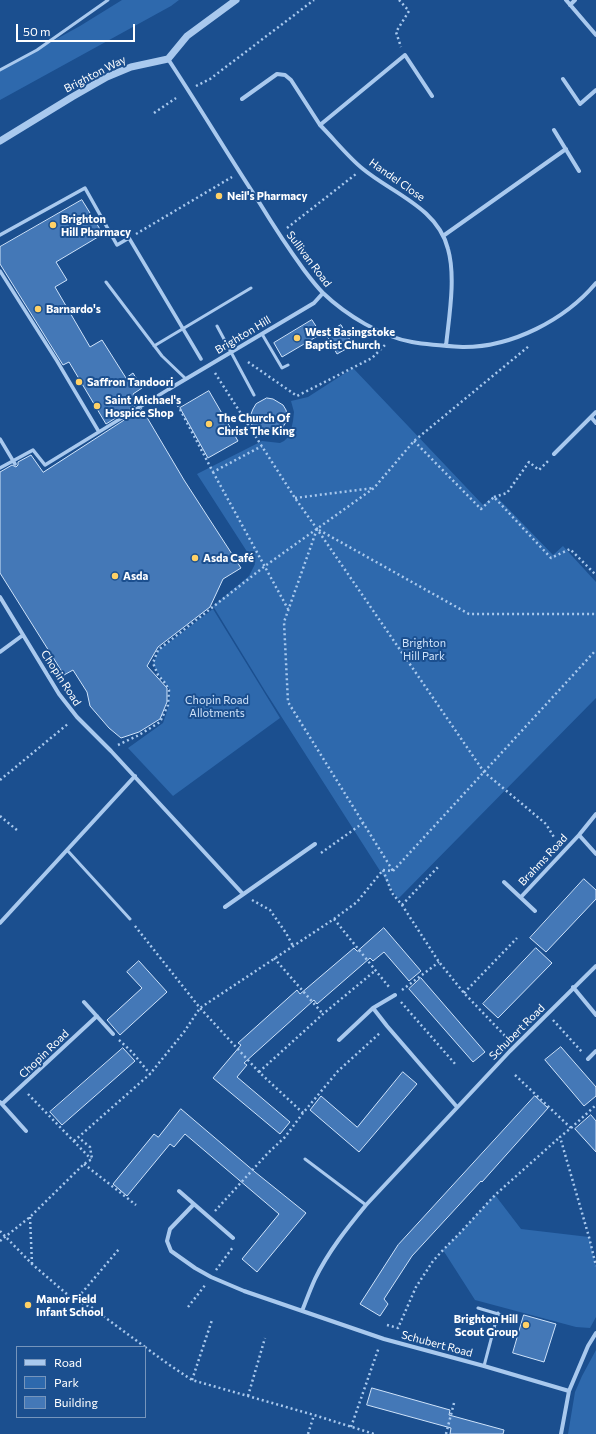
<!DOCTYPE html>
<html>
<head>
<meta charset="utf-8">
<style>
	body { margin:0 }
	#map { position:relative; width:596px; height:1434px; overflow:hidden; background:#1b4f8f; font-family:Commissioner,sans-serif }
	canvas { display:block }
	.legend { position:absolute; left:16px; top:1346px; width:130px; height:72px; box-sizing:border-box; background:#1b4f8f; border:1px solid #7695bc; margin:0; padding:5px 7px; list-style:none; font-size:12px; color:#fff }
	.legend li { display:flex; align-items:center; gap:8px; height:20px }
	.legend b { width:20px; border:1px solid #7695bc }
	.scale { position:absolute; left:16px; top:24px; width:119px; height:18px; box-sizing:border-box; border:2px solid #fff; border-top:0; padding-left:5px; font-size:12px; line-height:14px; white-space:nowrap; color:#fff; -webkit-text-stroke:3px #1b4f8f; paint-order:stroke }
</style>
</head>
<body>
<div id="map">
<canvas width="596" height="1434"></canvas>
<ul class="legend">
<li><b style="height:5px;background:#a9c9ee"></b>Road</li>
<li><b style="height:11px;background:#2e69ad"></b>Park</li>
<li><b style="height:11px;background:#4478b7"></b>Building</li>
</ul>
<div class="scale">50 m</div>
</div>
<script>
const context = document.querySelector('canvas').getContext('2d');
context.lineJoin = 'round';
function paint(path, color) {
  context.fillStyle = color;
  context.fill(path, 'evenodd');
}
function trace(path, color, width, dash) {
  context.strokeStyle = color;
  context.lineWidth = width;
  context.lineCap = dash ? 'butt' : 'round';
  context.setLineDash(dash || []);
  context.stroke(path);
}
function label(font, color, halo, rows, align = 'center') {
  context.font = font + ' Commissioner,sans-serif';
  context.lineWidth = 4;
  context.setLineDash([]);
  context.textBaseline = 'middle';
  context.strokeStyle = halo;
  context.fillStyle = color;
  for (const [text, x, y, turn = 0] of rows) {
    context.save();
    context.translate(x, y);
    context.rotate((+turn || 0) * Math.PI / 180);
    context.textAlign = isNaN(turn) ? turn : align;
    if (halo) context.strokeText(text, 0, 0);
    context.fillText(text, 0, 0);
    context.restore();
  }
}
const green = new Path2D(`
	M 122,0 L 179,0 L 171,6 L 0,100 L 0,70 L 80,26 Z
	M 353,368 L 483,505 L 495,495 L 553,555 L 563,546 L 596,582 L 596,698 L 398,899 L 265,691 L 213,606 L 249,576 L 255,564 L 197,474 L 262,441 L 280,443 L 284,441 L 290,435 L 293,421 L 294,412 L 291,401 L 308,397 Z
	M 213,609 L 280,718 L 173,796 L 128,748 L 163,723 L 169,705 L 170,690 L 159,675 L 153,664 L 159,650 Z
	M 495,1195 L 521,1229 L 589,1237 L 596,1266 L 596,1317 L 590,1328 L 576,1327 L 475,1300 L 443,1250 L 459,1234 Z
	M 596,1350 L 596,1434 L 568,1434 L 575,1392 L 582,1376 Z`);
const building = new Path2D(`
	M 82,200 L 103,234 L 56,262 L 67,280 L 55,287 L 90,347 L 102,340 L 126,378 L 133,373 L 142,388 L 133,394 L 138,404 L 106,424 L 69,362 L 63,365 L 0,264 L 0,247 Z
	M 312,320 L 321,334 L 282,357 L 274,343 Z
	M 341,325 L 353,345 L 337,354 L 326,334 Z
	M 209,391 L 238,441 L 208,458 L 180,408 Z
	M 267,398 L 273,399 L 283,405 L 286,410 L 287,415 L 287,421 L 280,431 L 269,435 L 263,434 L 252,427 L 251,414 L 253,409 L 256,404 Z
	M 142,409 L 184,480 L 241,568 L 223,579 L 210,607 L 158,647 L 147,666 L 167,688 L 167,702 L 160,719 L 139,732 L 121,738 L 109,728 L 90,706 L 87,692 L 73,670 L 64,675 L 0,573 L 0,472 L 12,465 L 16,467 L 18,465 L 18,462 L 31,455 L 43,472 Z
	M 584,879 L 596,890 L 596,899 L 546,952 L 530,938 Z
	M 384,928 L 421,971 L 409,981 L 384,952 L 373,961 L 370,958 L 317,1004 L 314,1000 L 244,1063 L 247,1065 L 237,1077 L 290,1122 L 280,1134 L 213,1078 L 241,1045 L 238,1043 L 297,990 L 300,994 L 354,948 L 357,951 Z
	M 536,948 L 552,963 L 498,1018 L 483,1004 Z
	M 139,961 L 167,992 L 120,1035 L 107,1020 L 142,988 L 127,972 Z
	M 421,978 L 485,1052 L 473,1062 L 409,989 Z
	M 561,1047 L 596,1087 L 596,1096 L 584,1106 L 545,1060 Z
	M 123,1048 L 135,1061 L 62,1125 L 50,1112 Z
	M 403,1072 L 417,1084 L 359,1152 L 310,1110 L 321,1096 L 357,1127 Z
	M 535,1096 L 548,1108 L 482,1182 L 481,1181 L 412,1256 L 384,1299 L 388,1304 L 380,1316 L 360,1304 L 398,1245 Z
	M 181,1109 L 255,1172 L 306,1213 L 257,1272 L 242,1259 L 279,1214 L 185,1134 L 174,1147 L 170,1144 L 127,1196 L 113,1184 L 154,1134 L 158,1137 Z
	M 591,1115 L 596,1121 L 596,1152 L 575,1129 Z
	M 524,1315 L 556,1324 L 544,1362 L 513,1353 Z
	M 372,1388 L 450,1410 L 449,1415 L 504,1430 L 503,1434 L 450,1434 L 451,1428 L 367,1405 Z`);
const path = new Path2D(`
	M 399,0 L 409,11 L 396,32 L 401,47
	M 196,86 L 210,79 L 314,0
	M 154,113 L 176,98
	M 287,228 L 356,174
	M 136,234 L 232,177
	M 248,362 L 297,396 L 372,358 L 385,345
	M 215,373 L 295,498 L 317,529 L 484,772 L 546,824 L 555,839
	M 173,396 L 213,472 L 262,446
	M 414,441 L 481,509 L 494,497 L 551,558 L 570,549 L 596,575
	M 213,472 L 288,609
	M 494,497 L 507,493 L 529,462 L 539,470 L 548,461
	M 295,498 L 374,488
	M 317,529 L 284,622 L 288,702 L 393,871
	M 319,530 L 469,614 L 596,614
	M 118,745 L 139,735 L 160,722 L 168,705 L 169,690 L 165,683 L 158,675 L 153,663 L 158,650 L 265,566 L 374,488 L 414,441 L 529,346
	M 0,780 L 69,723
	M 0,816 L 18,831
	M 321,853 L 363,823
	M 383,870 L 392,893 L 402,905 L 439,962 L 464,993 L 509,1040
	M 383,870 L 393,871
	M 393,871 L 596,650
	M 252,900 L 270,910 L 286,933 L 293,946
	M 402,905 L 439,866
	M 334,919 L 389,987
	M 135,926 L 200,1008 L 259,1072 L 303,1113
	M 274,958 L 323,1014
	M 402,990 L 439,962
	M 464,993 L 517,938
	M 401,1002 L 456,1065
	M 553,1020 L 582,1052
	M 119,1040 L 132,1052 L 150,1074
	M 259,1072 L 323,1014 L 376,970
	M 515,1075 L 571,1128 L 560,1137 L 589,1237 L 596,1266
	M 28,1094 L 91,1159
	M 571,1128 L 596,1105
	M 74,1141 L 150,1074 L 184,1032 L 200,1008 L 334,919 L 357,902 L 383,870
	M 84,1164 L 136,1205
	M 215,1211 L 268,1153 L 285,1137 L 303,1113 L 338,1071 L 381,1032
	M 30,1217 L 32,1264
	M 0,1231 L 32,1264 L 75,1301 L 91,1307 L 145,1347
	M 0,1241 L 30,1217 L 84,1164 L 92,1159 L 90,1147 L 79,1138
	M 216,1270 L 233,1247
	M 75,1301 L 119,1249
	M 188,1307 L 206,1284
	M 387,1325 L 398,1328 L 416,1287 L 433,1261 L 443,1250 L 459,1234 L 495,1195 L 560,1137
	M 145,1347 L 168,1364 L 192,1380 L 314,1415 L 374,1434
	M 192,1380 L 212,1320
	M 248,1396 L 265,1338
	M 351,1427 L 379,1347
	M 308,1434 L 314,1415
	M 446,1434 L 454,1403`);
const service = new Path2D(`
	M 0,70 L 37,50 L 108,0
	M 106,282 L 162,356 L 186,379
	M 217,326 L 254,395
	M 262,334 L 282,368 L 288,365
	M 154,346 L 251,288
	M 67,850 L 130,919
	M 305,1159 L 366,1205
	M 478,1308 L 515,1319
	M 484,1366 L 498,1313`);
const pedestrian = new Path2D(`
	M 0,235 L 85,188 L 117,245 L 129,238 L 201,359
	M 0,271 L 57,361 L 99,432
	M 0,439 L 15,464
	M 0,468 L 33,450 L 45,465 L 169,389`);
const minor = new Path2D(`
	M 566,0 L 596,35
	M 570,5 L 575,0
	M 168,59 C 199,106 228,155 259,202 C 273,225 288,248 304,270 C 310,278 316,286 323,293 C 346,315 382,337 412,342 C 429,345 447,346 464,347 C 512,347 565,320 596,283
	M 563,79 L 580,104 L 596,90
	M 432,96 L 405,55 L 320,125 C 334,139 348,157 363,169 C 392,193 438,208 448,249 C 456,277 449,317 446,346
	M 242,99 L 277,74 L 285,75 L 291,80 L 320,125
	M 554,130 L 579,171
	M 443,236 L 566,149
	M 169,389 L 314,303 L 323,293
	M 591,417 L 596,423
	M 554,454 L 596,412
	M 0,597 L 59,694 L 77,717 L 111,751 L 243,894
	M 0,652 L 23,635
	M 579,835 L 596,854
	M 504,882 L 535,911
	M 521,897 L 579,835 L 596,814
	M 225,907 L 315,844
	M 0,923 L 135,776
	M 573,987 L 596,1015
	M 84,1002 L 113,1034
	M 373,1008 L 387,1026 L 457,1107
	M 339,1040 L 373,1008 L 395,995
	M 588,1059 L 596,1051
	M 0,1102 L 26,1131
	M 2,1104 L 97,1016
	M 179,1191 L 233,1238
	M 194,1204 L 170,1229 L 167,1241 L 171,1251 L 195,1268 L 211,1277 L 244,1291 L 384,1339 L 484,1366 L 569,1391
	M 302,1311 C 306,1301 310,1290 315,1279 C 328,1252 347,1228 366,1205 L 510,1051 L 596,966
	M 561,1434 L 569,1391 L 588,1346 L 596,1333`);
const tertiary = new Path2D(`
	M 0,141 L 72,97 L 107,77 L 131,67 L 168,59 L 187,36 L 236,0`);
const markers = [
	[219,196,4,"#ffd166"],
	[53,225,4,"#ffd166"],
	[38,309,4,"#ffd166"],
	[297,338,4,"#ffd166"],
	[79,382,4,"#ffd166"],
	[97,406,4,"#ffd166"],
	[209,424,4,"#ffd166"],
	[195,558,4,"#ffd166"],
	[115,576,4,"#ffd166"],
	[28,1305,4,"#ffd166"],
	[526,1325,4,"#ffd166"]
];
const streetNames = [
	["Brighton Way",95,74,-27],
	["Handel Close",397,180,35],
	["Sullivan Road",309,259,53],
	["Brighton Hill",243,335,-31],
	["Chopin Road",61,678,57],
	["Brahms Road",543,860,-47],
	["Schubert Road",517,1032,-45],
	["Chopin Road",44,1054,-44],
	["Schubert Road",437,1344,15]
];
const poiNames = [
	["Neil's Pharmacy",227,196],
	["Brighton",61,219],
	["Hill Pharmacy",61,232],
	["Barnardo's",46,309],
	["West Basingstoke",305,332],
	["Baptist Church",305,345],
	["Saffron Tandoori",87,382],
	["Saint Michael's",105,400],
	["Hospice Shop",105,413],
	["The Church Of",217,418],
	["Christ The King",217,431],
	["Asda Café",203,558],
	["Asda",123,576],
	["Manor Field",36,1299],
	["Infant School",36,1312],
	["Brighton Hill",518,1319,"right"],
	["Scout Group",518,1332,"right"]
];
const parkNames = [
	["Brighton",424,643],
	["Hill Park",424,656],
	["Chopin Road",217,700],
	["Allotments",217,713]
];
paint(green, '#2e69ad');
paint(building, '#4478b7');
trace(building, '#cfe3fa', 1);
trace(path, '#a9c9ee', 2.5, [2, 3]);
trace(service, '#a9c9ee', 3);
trace(pedestrian, '#a9c9ee', 3.5);
trace(minor, '#a9c9ee', 4);
trace(tertiary, '#a9c9ee', 7);
for (const [x, y, r, color] of markers) {
  const dot = new Path2D();
  dot.arc(x, y, r, 0, 2 * Math.PI);
  context.fillStyle = color;
  context.fill(dot);
  trace(dot, '#1b4f8f', 1.5);
}
label('11px', '#fff', '#1b4f8f', streetNames);
label('bold 11px', '#fff', '#1b4f8f', poiNames, 'left');
label('11px', '#cfe3fa', '#1b4f8f', parkNames);
</script>
</body>
</html>
